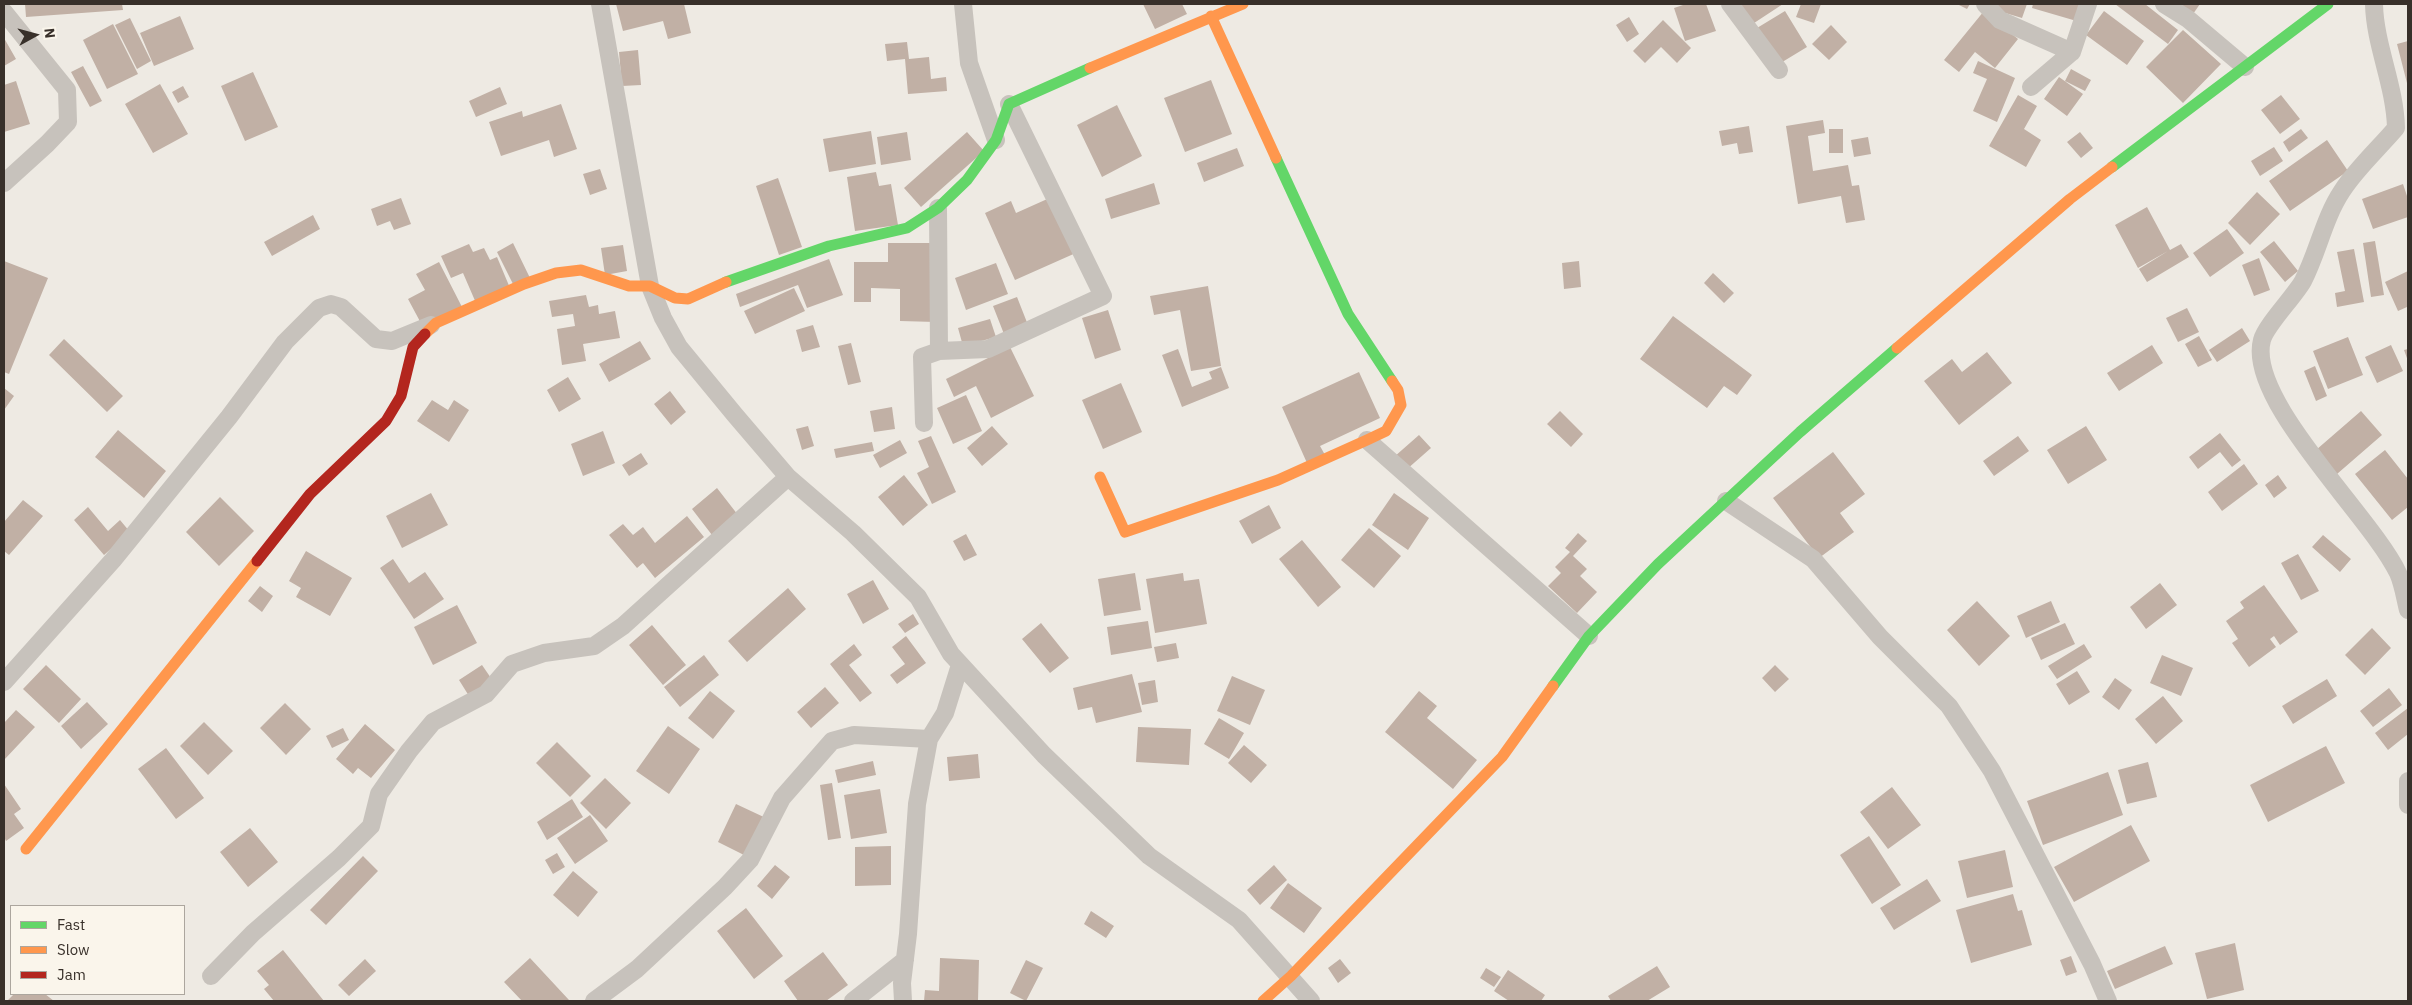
<!DOCTYPE html>
<html>
<head>
<meta charset="utf-8">
<style>
	body { margin:0 }
	#map { position:relative; width:2412px; height:1005px; overflow:hidden; background:#eeeae3; font-family:"IBM Plex Sans",sans-serif }
	canvas { display:block }
	.frame { position:absolute; inset:0; border:5px solid #38302a; pointer-events:none }
	.legend { position:absolute; left:10px; top:905px; width:175px; height:90px; box-sizing:border-box; background:#faf5eb; border:1px solid #aca69e; margin:0; padding:6px 9px; list-style:none; font-size:15px; color:#38302a }
	.legend li { display:flex; align-items:center; gap:10px; height:25px }
	.legend b { width:25px; border:1px solid #aca69e }
	.north { position:absolute; left:10px; top:10px; width:50px; height:50px; -webkit-text-stroke:4px #faf5eb; paint-order:stroke; rotate:83deg; font-size:14px; font-weight:700; line-height:20px; text-align:center; color:#38302a }
	.north::after { content:''; display:block; margin:auto; width:18px; height:22px; background:#38302a; clip-path:polygon(50% 0,100% 100%,50% 72%,0 100%) }
</style>
</head>
<body>
<div id="map">
<canvas width="2412" height="1005"></canvas>
<div class="frame"></div>
<ul class="legend">
<li><b style="height:6px;background:#63d668"></b>Fast</li>
<li><b style="height:6px;background:#ff974d"></b>Slow</li>
<li><b style="height:6px;background:#b3261e"></b>Jam</li>
</ul>
<div class="north">N</div>
</div>
<script>
const context = document.querySelector('canvas').getContext('2d');
context.lineJoin = 'round';
function paint(path, color) {
  context.fillStyle = color;
  context.fill(path, 'evenodd');
}
function trace(path, color, width, dash) {
  context.strokeStyle = color;
  context.lineWidth = width;
  context.lineCap = dash ? 'butt' : 'round';
  context.setLineDash(dash || []);
  context.stroke(path);
}
const building = new Path2D(`
	M 25,4 L 122,4 L 123,10 L 26,17 Z
	M 616,4 L 684,4 L 691,33 L 668,39 L 663,21 L 623,31 Z
	M 1143,4 L 1182,4 L 1187,14 L 1155,29 Z
	M 1686,4 L 1706,4 L 1716,31 L 1685,41 L 1674,8 Z
	M 1733,4 L 1783,4 L 1748,27 Z
	M 1801,4 L 1821,4 L 1814,23 L 1796,17 Z
	M 1957,4 L 1970,4 L 1967,9 Z
	M 1993,4 L 2027,4 L 2022,18 L 1992,9 Z
	M 2033,4 L 2085,4 L 2080,22 L 2032,8 Z
	M 2115,4 L 2145,4 L 2178,30 L 2168,44 Z
	M 2179,4 L 2200,4 L 2193,14 Z
	M 1785,11 L 1807,47 L 1779,64 L 1757,28 Z
	M 1984,11 L 2018,39 L 1995,68 L 1975,52 L 1959,72 L 1944,60 Z
	M 2104,11 L 2144,41 L 2127,65 L 2086,35 Z
	M 180,16 L 194,49 L 154,66 L 140,33 Z
	M 1629,17 L 1639,34 L 1627,42 L 1616,25 Z
	M 130,18 L 151,61 L 137,69 L 115,25 Z
	M 1663,20 L 1691,48 L 1677,63 L 1661,47 L 1645,63 L 1633,51 Z
	M 113,24 L 138,74 L 107,89 L 83,40 Z
	M 1831,25 L 1847,42 L 1829,60 L 1812,44 Z
	M 2183,30 L 2221,64 L 2183,103 L 2146,67 Z
	M 4,38 L 16,59 L 4,66 Z
	M 2408,41 L 2408,87 L 2397,44 Z
	M 907,42 L 909,59 L 929,57 L 931,79 L 946,77 L 947,91 L 908,94 L 905,59 L 887,61 L 885,44 Z
	M 638,50 L 641,85 L 622,86 L 619,52 Z
	M 1978,61 L 2015,78 L 1997,122 L 1973,111 L 1987,79 L 1973,73 Z
	M 83,66 L 102,101 L 90,107 L 71,72 Z
	M 2071,69 L 2091,80 L 2085,91 L 2065,81 Z
	M 253,72 L 278,127 L 245,141 L 221,86 Z
	M 2059,77 L 2083,94 L 2067,116 L 2044,99 Z
	M 1211,80 L 1232,134 L 1185,152 L 1164,98 Z
	M 16,81 L 30,124 L 4,132 L 4,85 Z
	M 160,84 L 188,134 L 153,153 L 125,104 Z
	M 183,86 L 189,97 L 178,103 L 172,92 Z
	M 500,87 L 507,104 L 476,117 L 469,101 Z
	M 2018,95 L 2037,106 L 2024,129 L 2041,140 L 2026,167 L 1989,146 Z
	M 2281,95 L 2300,119 L 2280,134 L 2261,110 Z
	M 561,104 L 577,149 L 554,157 L 549,140 L 501,156 L 489,122 L 522,111 L 523,117 Z
	M 1117,105 L 1142,156 L 1102,177 L 1077,125 Z
	M 1823,120 L 1825,133 L 1808,136 L 1813,171 L 1848,165 L 1852,186 L 1859,185 L 1865,220 L 1846,223 L 1841,196 L 1798,204 L 1786,126 Z
	M 1749,126 L 1753,152 L 1739,154 L 1737,143 L 1722,146 L 1719,131 Z
	M 1829,129 L 1843,129 L 1843,153 L 1829,153 Z
	M 2301,129 L 2308,138 L 2289,152 L 2283,142 Z
	M 871,131 L 876,164 L 829,172 L 823,139 Z
	M 907,132 L 911,160 L 881,165 L 877,137 Z
	M 967,132 L 984,151 L 921,207 L 904,188 Z
	M 2080,132 L 2093,148 L 2081,158 L 2067,142 Z
	M 1868,137 L 1871,154 L 1854,157 L 1851,140 Z
	M 2327,140 L 2348,171 L 2290,211 L 2269,181 Z
	M 2274,147 L 2283,161 L 2260,176 L 2251,161 Z
	M 1237,148 L 1244,166 L 1204,182 L 1197,163 Z
	M 600,169 L 607,189 L 590,195 L 583,174 Z
	M 876,172 L 879,186 L 891,184 L 898,225 L 855,231 L 847,177 Z
	M 778,178 L 802,247 L 779,255 L 756,186 Z
	M 1154,183 L 1160,204 L 1111,219 L 1105,199 Z
	M 2403,184 L 2408,199 L 2408,217 L 2373,229 L 2362,199 Z
	M 2257,192 L 2280,214 L 2250,245 L 2228,223 Z
	M 1054,196 L 1078,252 L 1015,280 L 985,213 L 1011,201 L 1016,213 Z
	M 401,198 L 411,224 L 394,230 L 390,221 L 377,226 L 371,209 Z
	M 2147,207 L 2170,250 L 2181,244 L 2189,257 L 2147,282 L 2139,269 L 2168,251 L 2138,268 L 2115,225 Z
	M 313,215 L 320,229 L 272,256 L 264,242 Z
	M 2227,229 L 2244,253 L 2210,277 L 2193,253 Z
	M 2274,241 L 2298,271 L 2285,282 L 2260,252 Z
	M 2375,241 L 2384,295 L 2371,297 L 2363,243 Z
	M 513,243 L 530,278 L 514,286 L 497,252 Z
	M 888,243 L 937,243 L 936,322 L 900,321 L 900,289 L 871,288 L 871,302 L 854,302 L 854,262 L 888,262 Z
	M 469,244 L 473,252 L 484,248 L 490,260 L 497,257 L 510,288 L 476,303 L 463,273 L 451,278 L 441,256 Z
	M 623,245 L 627,271 L 605,275 L 601,248 Z
	M 2354,249 L 2364,302 L 2337,307 L 2335,293 L 2345,291 L 2337,252 Z
	M 2259,258 L 2270,290 L 2254,296 L 2242,265 Z
	M 829,259 L 843,295 L 807,308 L 798,285 L 740,307 L 736,294 Z
	M 4,261 L 48,278 L 9,374 L 4,372 Z
	M 1579,261 L 1581,287 L 1564,289 L 1562,263 Z
	M 439,262 L 462,307 L 423,327 L 408,299 L 425,290 L 416,274 Z
	M 996,263 L 1008,294 L 966,310 L 955,278 Z
	M 2408,271 L 2408,310 L 2407,307 L 2398,311 L 2385,282 Z
	M 1713,273 L 1734,293 L 1724,303 L 1704,283 Z
	M 1208,286 L 1221,366 L 1191,371 L 1180,310 L 1154,315 L 1150,296 Z
	M 794,288 L 805,311 L 755,334 L 744,311 Z
	M 586,295 L 589,307 L 598,305 L 599,314 L 615,311 L 620,338 L 583,344 L 586,361 L 562,365 L 557,329 L 575,326 L 573,314 L 552,317 L 549,301 Z
	M 1017,297 L 1028,325 L 1004,334 L 993,306 Z
	M 2187,308 L 2199,332 L 2178,342 L 2166,318 Z
	M 1108,310 L 1121,350 L 1095,359 L 1082,318 Z
	M 1673,316 L 1752,375 L 1737,395 L 1724,386 L 1707,408 L 1640,359 Z
	M 990,319 L 996,337 L 963,346 L 958,328 Z
	M 813,325 L 820,347 L 802,352 L 796,330 Z
	M 2242,328 L 2250,341 L 2217,362 L 2209,350 Z
	M 2199,336 L 2212,360 L 2198,367 L 2185,344 Z
	M 2348,337 L 2363,375 L 2328,389 L 2313,351 Z
	M 64,339 L 123,396 L 107,412 L 49,355 Z
	M 640,341 L 651,359 L 609,382 L 599,364 Z
	M 851,343 L 861,382 L 848,385 L 838,346 Z
	M 2152,345 L 2163,363 L 2119,391 L 2107,373 Z
	M 2391,345 L 2403,371 L 2377,383 L 2365,357 Z
	M 1010,347 L 1034,396 L 991,418 L 976,386 L 954,397 L 946,379 Z
	M 1178,349 L 1192,387 L 1212,379 L 1209,372 L 1221,367 L 1229,388 L 1182,407 L 1162,355 Z
	M 2408,349 L 2408,361 L 2404,350 Z
	M 1987,352 L 2012,383 L 1959,425 L 1924,381 L 1952,359 L 1962,372 Z
	M 2315,366 L 2327,396 L 2316,401 L 2304,371 Z
	M 1359,372 L 1380,418 L 1320,446 L 1325,455 L 1307,463 L 1282,407 Z
	M 568,377 L 581,399 L 559,412 L 547,390 Z
	M 1121,383 L 1142,432 L 1103,449 L 1082,400 Z
	M 4,388 L 14,396 L 4,410 Z
	M 670,391 L 686,412 L 671,425 L 654,404 Z
	M 966,395 L 982,431 L 953,444 L 937,408 Z
	M 432,400 L 448,410 L 454,400 L 469,410 L 449,442 L 417,421 Z
	M 892,407 L 895,429 L 874,432 L 870,411 Z
	M 1560,411 L 1583,434 L 1571,447 L 1547,424 Z
	M 2361,411 L 2382,435 L 2337,474 L 2316,450 Z
	M 808,426 L 814,446 L 802,450 L 796,429 Z
	M 992,426 L 1008,444 L 982,466 L 967,448 Z
	M 2086,426 L 2107,460 L 2068,484 L 2047,450 Z
	M 118,430 L 166,471 L 144,498 L 95,457 Z
	M 603,431 L 615,463 L 583,476 L 571,444 Z
	M 2220,433 L 2241,460 L 2232,467 L 2220,452 L 2198,469 L 2189,457 Z
	M 1419,435 L 1431,448 L 1406,470 L 1394,457 Z
	M 931,436 L 956,492 L 932,504 L 917,473 L 929,467 L 918,441 Z
	M 2018,436 L 2029,451 L 1994,476 L 1983,461 Z
	M 900,440 L 907,453 L 880,468 L 873,455 Z
	M 872,442 L 874,451 L 836,458 L 834,449 Z
	M 2385,450 L 2408,479 L 2408,507 L 2392,520 L 2355,474 Z
	M 1833,452 L 1865,494 L 1840,513 L 1854,532 L 1819,558 L 1773,498 Z
	M 641,453 L 648,464 L 629,476 L 622,465 Z
	M 2244,464 L 2258,484 L 2222,511 L 2208,492 Z
	M 904,475 L 928,505 L 903,526 L 878,497 Z
	M 2278,475 L 2287,488 L 2274,498 L 2265,485 Z
	M 717,488 L 738,515 L 712,535 L 692,509 Z
	M 431,493 L 448,525 L 402,548 L 386,516 Z
	M 1394,493 L 1429,518 L 1408,550 L 1372,525 Z
	M 220,497 L 254,531 L 219,566 L 186,532 Z
	M 23,500 L 43,516 L 9,555 L 4,551 L 4,522 Z
	M 1269,505 L 1281,528 L 1252,544 L 1239,521 Z
	M 88,507 L 108,531 L 120,520 L 130,532 L 104,555 L 74,520 Z
	M 687,516 L 704,537 L 655,578 L 643,563 L 637,568 L 609,535 L 623,524 L 633,535 L 643,527 L 655,543 Z
	M 1369,528 L 1401,556 L 1374,588 L 1341,560 Z
	M 1578,533 L 1587,541 L 1573,556 L 1587,569 L 1580,576 L 1597,592 L 1577,613 L 1548,586 L 1561,573 L 1555,567 L 1570,552 L 1565,548 Z
	M 966,534 L 977,555 L 964,561 L 953,541 Z
	M 2323,535 L 2351,559 L 2340,572 L 2312,547 Z
	M 1302,540 L 1341,587 L 1318,607 L 1279,559 Z
	M 306,551 L 352,578 L 330,616 L 296,597 L 301,588 L 289,581 Z
	M 2298,554 L 2319,591 L 2301,600 L 2281,563 Z
	M 393,559 L 409,583 L 425,572 L 444,599 L 414,619 L 380,568 Z
	M 1135,573 L 1141,610 L 1104,616 L 1098,579 Z
	M 1183,573 L 1184,581 L 1199,579 L 1207,624 L 1155,633 L 1146,579 Z
	M 873,580 L 889,609 L 863,624 L 847,594 Z
	M 2160,583 L 2177,605 L 2146,629 L 2130,607 Z
	M 2264,585 L 2298,632 L 2280,645 L 2274,636 L 2270,639 L 2276,647 L 2249,667 L 2232,643 L 2238,639 L 2226,621 L 2244,608 L 2240,602 Z
	M 260,586 L 273,596 L 262,612 L 248,601 Z
	M 788,588 L 806,609 L 747,662 L 728,641 Z
	M 1977,601 L 2010,636 L 1979,666 L 1947,630 Z
	M 2051,601 L 2060,622 L 2026,638 L 2017,616 Z
	M 457,605 L 477,643 L 433,665 L 414,627 Z
	M 913,614 L 919,624 L 905,633 L 898,624 Z
	M 1148,621 L 1152,648 L 1111,655 L 1107,627 Z
	M 1041,623 L 1069,658 L 1050,673 L 1022,639 Z
	M 2065,623 L 2075,644 L 2041,660 L 2031,638 Z
	M 652,625 L 686,665 L 663,685 L 629,645 Z
	M 2372,628 L 2391,648 L 2365,675 L 2345,655 Z
	M 906,636 L 926,663 L 897,684 L 890,675 L 905,664 L 892,647 Z
	M 1176,643 L 1179,658 L 1157,662 L 1154,647 Z
	M 854,644 L 862,655 L 849,665 L 872,693 L 860,702 L 830,664 Z
	M 2084,644 L 2092,657 L 2057,679 L 2048,666 Z
	M 704,655 L 719,675 L 680,707 L 664,687 Z
	M 2162,655 L 2193,668 L 2181,696 L 2150,683 Z
	M 46,665 L 81,699 L 59,723 L 23,689 Z
	M 482,665 L 493,681 L 469,696 L 459,680 Z
	M 1775,665 L 1789,679 L 1775,692 L 1762,678 Z
	M 2077,671 L 2090,692 L 2069,705 L 2056,684 Z
	M 1132,674 L 1142,712 L 1096,723 L 1092,707 L 1078,710 L 1073,688 Z
	M 1232,676 L 1265,690 L 1250,725 L 1217,711 Z
	M 2115,678 L 2132,690 L 2119,710 L 2102,697 Z
	M 2327,679 L 2337,696 L 2293,724 L 2282,706 Z
	M 1155,680 L 1158,702 L 1142,705 L 1138,683 Z
	M 825,687 L 839,703 L 811,728 L 797,712 Z
	M 2389,688 L 2402,705 L 2373,727 L 2360,711 Z
	M 710,691 L 735,711 L 713,739 L 688,718 Z
	M 1419,691 L 1437,706 L 1427,718 L 1477,760 L 1453,789 L 1385,732 Z
	M 2163,696 L 2183,721 L 2156,744 L 2135,719 Z
	M 87,702 L 108,724 L 81,749 L 61,726 Z
	M 285,703 L 311,729 L 286,755 L 260,728 Z
	M 2408,708 L 2408,734 L 2388,750 L 2375,733 Z
	M 16,710 L 35,727 L 4,760 L 4,723 Z
	M 1219,718 L 1244,733 L 1229,759 L 1204,744 Z
	M 204,722 L 233,751 L 208,775 L 180,746 Z
	M 365,724 L 395,750 L 371,778 L 358,768 L 353,774 L 336,759 Z
	M 668,726 L 700,749 L 669,794 L 636,771 Z
	M 1138,727 L 1191,729 L 1189,765 L 1136,762 Z
	M 343,728 L 349,740 L 332,748 L 326,736 Z
	M 557,742 L 591,776 L 570,797 L 536,763 Z
	M 1244,745 L 1267,765 L 1251,783 L 1228,763 Z
	M 2326,746 L 2345,783 L 2268,822 L 2250,785 Z
	M 166,748 L 204,798 L 176,819 L 138,769 Z
	M 978,754 L 980,778 L 949,781 L 947,757 Z
	M 873,761 L 876,775 L 838,783 L 835,770 Z
	M 2148,762 L 2157,797 L 2127,804 L 2118,770 Z
	M 2108,772 L 2123,815 L 2043,845 L 2027,801 Z
	M 605,778 L 631,803 L 606,829 L 580,803 Z
	M 832,783 L 841,838 L 828,840 L 820,785 Z
	M 4,784 L 21,809 L 14,814 L 24,828 L 6,841 L 4,837 Z
	M 1892,787 L 1921,825 L 1888,849 L 1860,812 Z
	M 880,789 L 887,833 L 851,839 L 844,795 Z
	M 572,799 L 583,817 L 547,840 L 537,822 Z
	M 736,804 L 768,819 L 750,858 L 718,842 Z
	M 590,815 L 608,841 L 575,864 L 557,838 Z
	M 2131,825 L 2150,861 L 2074,902 L 2054,867 Z
	M 250,828 L 278,862 L 248,887 L 220,852 Z
	M 1869,836 L 1901,885 L 1872,904 L 1840,855 Z
	M 891,846 L 891,885 L 855,886 L 855,847 Z
	M 2005,850 L 2013,887 L 1967,898 L 1958,861 Z
	M 557,853 L 565,867 L 553,874 L 545,860 Z
	M 363,856 L 378,871 L 326,925 L 310,910 Z
	M 775,865 L 790,877 L 772,899 L 757,886 Z
	M 1274,865 L 1287,880 L 1260,905 L 1247,890 Z
	M 573,871 L 598,892 L 578,917 L 553,895 Z
	M 1927,879 L 1941,901 L 1894,930 L 1880,908 Z
	M 1288,883 L 1322,908 L 1304,933 L 1270,908 Z
	M 2013,894 L 2018,911 L 2022,910 L 2032,945 L 1971,963 L 1956,910 Z
	M 746,908 L 783,956 L 754,979 L 717,931 Z
	M 1091,911 L 1114,926 L 1106,938 L 1084,924 Z
	M 2235,943 L 2244,990 L 2207,999 L 2195,953 Z
	M 2165,946 L 2173,964 L 2115,989 L 2107,971 Z
	M 283,950 L 324,1001 L 274,1001 L 264,989 L 269,985 L 257,971 Z
	M 823,952 L 848,985 L 826,1001 L 798,1001 L 784,981 Z
	M 2071,956 L 2077,972 L 2066,976 L 2060,960 Z
	M 530,958 L 569,1000 L 568,1001 L 522,1001 L 504,982 Z
	M 940,958 L 979,960 L 978,1001 L 924,1001 L 925,990 L 939,991 Z
	M 365,959 L 376,971 L 349,996 L 338,985 Z
	M 1340,959 L 1351,973 L 1338,983 L 1328,968 Z
	M 1026,960 L 1043,968 L 1026,1001 L 1010,993 Z
	M 1657,966 L 1670,987 L 1647,1001 L 1611,1001 L 1608,996 Z
	M 1486,968 L 1501,977 L 1494,987 L 1480,978 Z
	M 1508,970 L 1545,995 L 1541,1001 L 1509,1001 L 1494,991 Z
	M 14,994 L 45,994 L 54,1001 L 7,1001 Z`);
const street = new Path2D(`
	M 600,4 L 650,286 L 663,318 L 679,347 L 735,415 L 788,477 L 853,533 L 918,597 L 951,654 L 1044,755 L 1149,856 L 1239,920 L 1311,1001
	M 963,4 L 969,63 L 996,140
	M 1730,4 L 1779,70
	M 1985,4 L 2000,20 L 2072,52
	M 2164,4 L 2188,19 L 2245,67
	M 2374,4 C 2375,46 2395,85 2396,128 C 2379,148 2356,169 2342,191 C 2324,218 2318,252 2303,281 C 2294,297 2266,325 2262,340 C 2246,400 2371,516 2398,573 C 2403,584 2405,598 2408,610
	M 4,12 L 67,90 L 68,122 L 47,144 L 4,183
	M 2031,87 L 2072,52 L 2088,4
	M 938,208 L 939,351
	M 924,423 L 922,357 L 939,351 L 988,349 L 1103,296 L 1009,104
	M 1367,440 L 1589,636
	M 1726,501 L 1813,559 L 1880,637 L 1949,706 L 1992,771 L 2092,964 L 2108,1001
	M 4,682 L 113,560 L 229,417 L 285,342 L 319,308 L 331,304 L 341,307 L 376,339 L 392,341 L 431,325
	M 2408,781 L 2408,805
	M 211,976 L 253,933 L 339,858 L 371,826 L 379,794 L 409,751 L 433,722 L 486,694 L 512,664 L 544,653 L 594,646 L 623,626 L 788,477
	M 594,1001 L 637,969 L 725,887 L 750,860 L 782,798 L 832,741 L 854,735 L 929,739
	M 853,1001 L 905,960
	M 903,1001 L 902,983 L 908,934 L 917,804 L 929,739 L 945,713 L 960,665`);
const fast = new Path2D(`
	M 1276,158 L 1348,314 L 1392,381
	M 2112,167 L 2328,4
	M 726,282 L 829,246 L 907,228 L 938,208 L 967,180 L 996,140 L 1009,104 L 1090,68
	M 1553,686 L 1589,636 L 1658,564 L 1800,432 L 1897,348`);
const slow = new Path2D(`
	M 1211,16 L 1276,158
	M 1090,68 L 1243,4
	M 425,334 L 436,323 L 524,284 L 556,273 L 581,270 L 629,286 L 650,286 L 675,298 L 688,299 L 726,282
	M 1897,348 L 2070,199 L 2112,167
	M 1100,477 L 1125,532 L 1278,480 L 1367,440 L 1386,431 L 1401,405 L 1398,390 L 1392,381
	M 26,849 L 257,561
	M 1263,1001 L 1291,976 L 1502,757 L 1553,686`);
const jam = new Path2D(`
	M 257,561 L 310,494 L 386,421 L 401,396 L 413,347 L 425,334`);
paint(building, '#c1b0a5');
trace(street, '#c7c2bc', 18);
trace(fast, '#63d668', 11);
trace(slow, '#ff974d', 11);
trace(jam, '#b3261e', 11);
</script>
</body>
</html>
